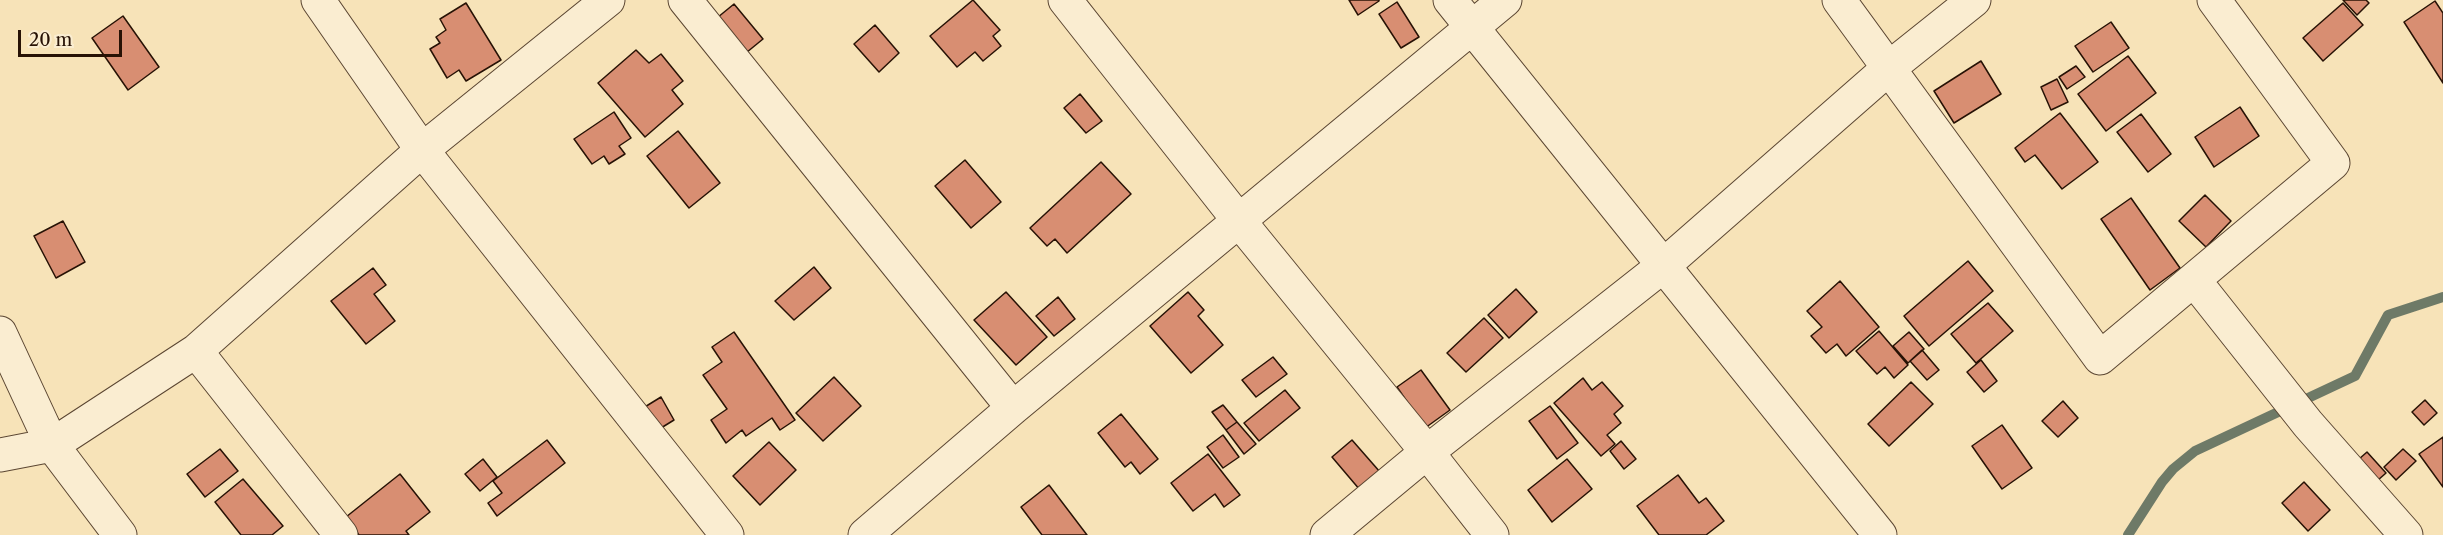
<!DOCTYPE html>
<html>
<head>
<meta charset="utf-8">
<style>
	body { margin:0 }
	#map { position:relative; width:2443px; height:535px; overflow:hidden; background:#f7e3b8; font-family:"Libre Caslon Text",serif }
	canvas { display:block }
	.scale { position:absolute; left:18px; top:30px; width:104px; height:27px; box-sizing:border-box; border:3px solid #271205; border-top:0; padding-left:8px; font-size:18px; line-height:21px; white-space:nowrap; color:#271205; -webkit-text-stroke:4px #faedd1; paint-order:stroke }
</style>
</head>
<body>
<div id="map">
<canvas width="2443" height="535"></canvas>
<div class="scale">20 m</div>
</div>
<script>
const context = document.querySelector('canvas').getContext('2d');
context.lineJoin = 'round';
function trace(path, color, width, dash) {
  context.strokeStyle = color;
  context.lineWidth = width;
  context.lineCap = dash ? 'butt' : 'round';
  context.setLineDash(dash || []);
  context.stroke(path);
}
function paint(path, color) {
  context.fillStyle = color;
  context.fill(path, 'evenodd');
}
const stream = new Path2D(`
	M 2128,535 L 2162,482 L 2173,469 L 2195,451 L 2355,376 L 2388,315 L 2443,297`);
const building = new Path2D(`
	M 973,0 L 1000,30 L 993,36 L 1001,46 L 983,61 L 975,52 L 957,67 L 930,36 Z
	M 1349,0 L 1379,0 L 1379,1 L 1358,15 Z
	M 2343,0 L 2366,0 L 2369,3 L 2357,15 Z
	M 2435,1 L 2443,13 L 2443,83 L 2404,22 Z
	M 1397,2 L 1419,37 L 1401,48 L 1379,14 Z
	M 466,3 L 501,60 L 466,81 L 459,70 L 447,78 L 430,49 L 440,43 L 436,37 L 446,30 L 440,19 Z
	M 2343,3 L 2363,25 L 2323,61 L 2303,38 Z
	M 734,4 L 763,39 L 741,57 L 712,22 Z
	M 123,16 L 159,67 L 128,90 L 92,38 Z
	M 2111,22 L 2129,48 L 2093,72 L 2075,46 Z
	M 875,25 L 899,53 L 879,72 L 854,44 Z
	M 636,50 L 649,63 L 661,54 L 683,81 L 672,90 L 683,104 L 645,137 L 598,83 Z
	M 2128,56 L 2156,93 L 2106,131 L 2078,94 Z
	M 1981,61 L 2001,94 L 1954,123 L 1934,91 Z
	M 2076,66 L 2085,77 L 2067,89 L 2059,77 Z
	M 2057,79 L 2068,102 L 2051,110 L 2041,87 Z
	M 1080,94 L 1102,121 L 1086,133 L 1064,108 Z
	M 2240,107 L 2259,136 L 2214,167 L 2195,137 Z
	M 614,112 L 631,138 L 619,146 L 625,154 L 609,164 L 604,156 L 592,164 L 574,139 Z
	M 2060,113 L 2098,162 L 2062,189 L 2035,155 L 2025,162 L 2015,148 Z
	M 2141,114 L 2171,154 L 2148,172 L 2117,132 Z
	M 678,131 L 720,183 L 689,208 L 647,156 Z
	M 965,160 L 1001,202 L 971,228 L 935,186 Z
	M 1101,162 L 1131,194 L 1067,253 L 1055,239 L 1047,246 L 1030,228 Z
	M 2205,195 L 2231,221 L 2206,247 L 2179,221 Z
	M 2131,198 L 2180,268 L 2150,290 L 2101,219 Z
	M 63,221 L 85,262 L 56,278 L 34,236 Z
	M 1968,261 L 1993,291 L 1929,346 L 1904,316 Z
	M 814,267 L 831,288 L 794,320 L 775,301 Z
	M 373,268 L 386,285 L 374,294 L 395,321 L 366,344 L 331,301 Z
	M 1840,281 L 1879,327 L 1846,356 L 1837,344 L 1826,353 L 1811,336 L 1822,327 L 1807,311 Z
	M 1516,289 L 1537,312 L 1509,338 L 1488,315 Z
	M 1006,292 L 1047,337 L 1016,365 L 974,320 Z
	M 1188,292 L 1204,310 L 1198,316 L 1223,345 L 1191,373 L 1150,326 Z
	M 1058,297 L 1075,319 L 1054,336 L 1036,316 Z
	M 1988,303 L 2013,331 L 1976,363 L 1951,334 Z
	M 1484,318 L 1503,338 L 1466,372 L 1447,353 Z
	M 1879,331 L 1908,365 L 1894,378 L 1885,367 L 1877,374 L 1856,351 Z
	M 734,332 L 795,420 L 780,430 L 772,418 L 746,436 L 742,430 L 726,443 L 711,420 L 727,409 L 703,375 L 722,362 L 712,347 Z
	M 1909,332 L 1924,349 L 1908,363 L 1893,346 Z
	M 1922,350 L 1939,370 L 1927,380 L 1910,361 Z
	M 1273,357 L 1287,374 L 1256,397 L 1242,380 Z
	M 1981,360 L 1997,381 L 1984,392 L 1967,372 Z
	M 1421,370 L 1450,410 L 1425,428 L 1397,387 Z
	M 834,377 L 861,406 L 823,441 L 796,413 Z
	M 1583,378 L 1592,390 L 1602,382 L 1623,406 L 1614,414 L 1621,423 L 1607,435 L 1615,444 L 1601,456 L 1554,403 Z
	M 1911,382 L 1933,404 L 1889,446 L 1868,424 Z
	M 1285,390 L 1300,408 L 1259,441 L 1244,423 Z
	M 661,397 L 674,420 L 648,436 L 635,413 Z
	M 2425,400 L 2437,413 L 2424,425 L 2412,412 Z
	M 2063,401 L 2078,418 L 2058,437 L 2042,421 Z
	M 1223,405 L 1237,422 L 1226,430 L 1212,412 Z
	M 1550,406 L 1578,443 L 1557,459 L 1529,421 Z
	M 1121,414 L 1158,459 L 1140,474 L 1131,462 L 1125,467 L 1098,433 Z
	M 1237,422 L 1256,444 L 1244,454 L 1226,430 Z
	M 2002,425 L 2032,468 L 2002,489 L 1972,446 Z
	M 1223,435 L 1239,457 L 1223,468 L 1207,447 Z
	M 2443,437 L 2443,487 L 2419,454 Z
	M 547,440 L 565,463 L 497,516 L 488,503 L 502,493 L 493,481 Z
	M 1352,440 L 1380,472 L 1360,490 L 1332,457 Z
	M 1621,441 L 1636,459 L 1624,469 L 1610,451 Z
	M 769,442 L 796,470 L 760,505 L 733,476 Z
	M 220,449 L 238,471 L 205,497 L 187,474 Z
	M 2403,449 L 2416,461 L 2396,480 L 2384,467 Z
	M 2367,452 L 2386,473 L 2369,488 L 2350,467 Z
	M 1208,454 L 1240,495 L 1224,507 L 1215,494 L 1193,511 L 1171,483 Z
	M 483,459 L 497,477 L 480,491 L 465,474 Z
	M 1567,459 L 1592,489 L 1552,522 L 1528,490 Z
	M 400,474 L 430,512 L 406,531 L 409,535 L 359,535 L 346,517 Z
	M 1678,475 L 1699,503 L 1706,498 L 1724,521 L 1706,535 L 1659,535 L 1637,506 Z
	M 243,479 L 283,526 L 272,535 L 241,535 L 215,502 Z
	M 2304,482 L 2330,510 L 2308,531 L 2282,503 Z
	M 1049,485 L 1087,535 L 1042,535 L 1021,507 Z`);
const street = new Path2D(`
	M 318,0 L 422,150 L 727,535
	M 685,0 L 1013,408
	M 1065,0 L 1240,222 L 1427,452 L 1492,535
	M 1450,0 L 1880,535
	M 1839,0 L 2100,358 L 2333,163 L 2214,0
	M 2194,280 L 2308,424 L 2406,535
	M 0,333 L 52,445 L 120,535
	M 196,351 L 341,535
	M 0,455 L 52,445 L 196,351 L 422,150 L 608,0
	M 865,535 L 1013,408 L 1505,0
	M 1327,535 L 1427,452 L 1663,266 L 1889,68 L 1974,0`);
trace(stream, '#6e7a67', 10);
paint(building, '#d88e72');
trace(building, '#271205', 1.5);
trace(street, '#5b4632', 35);
trace(street, '#faedd1', 33);
</script>
</body>
</html>
